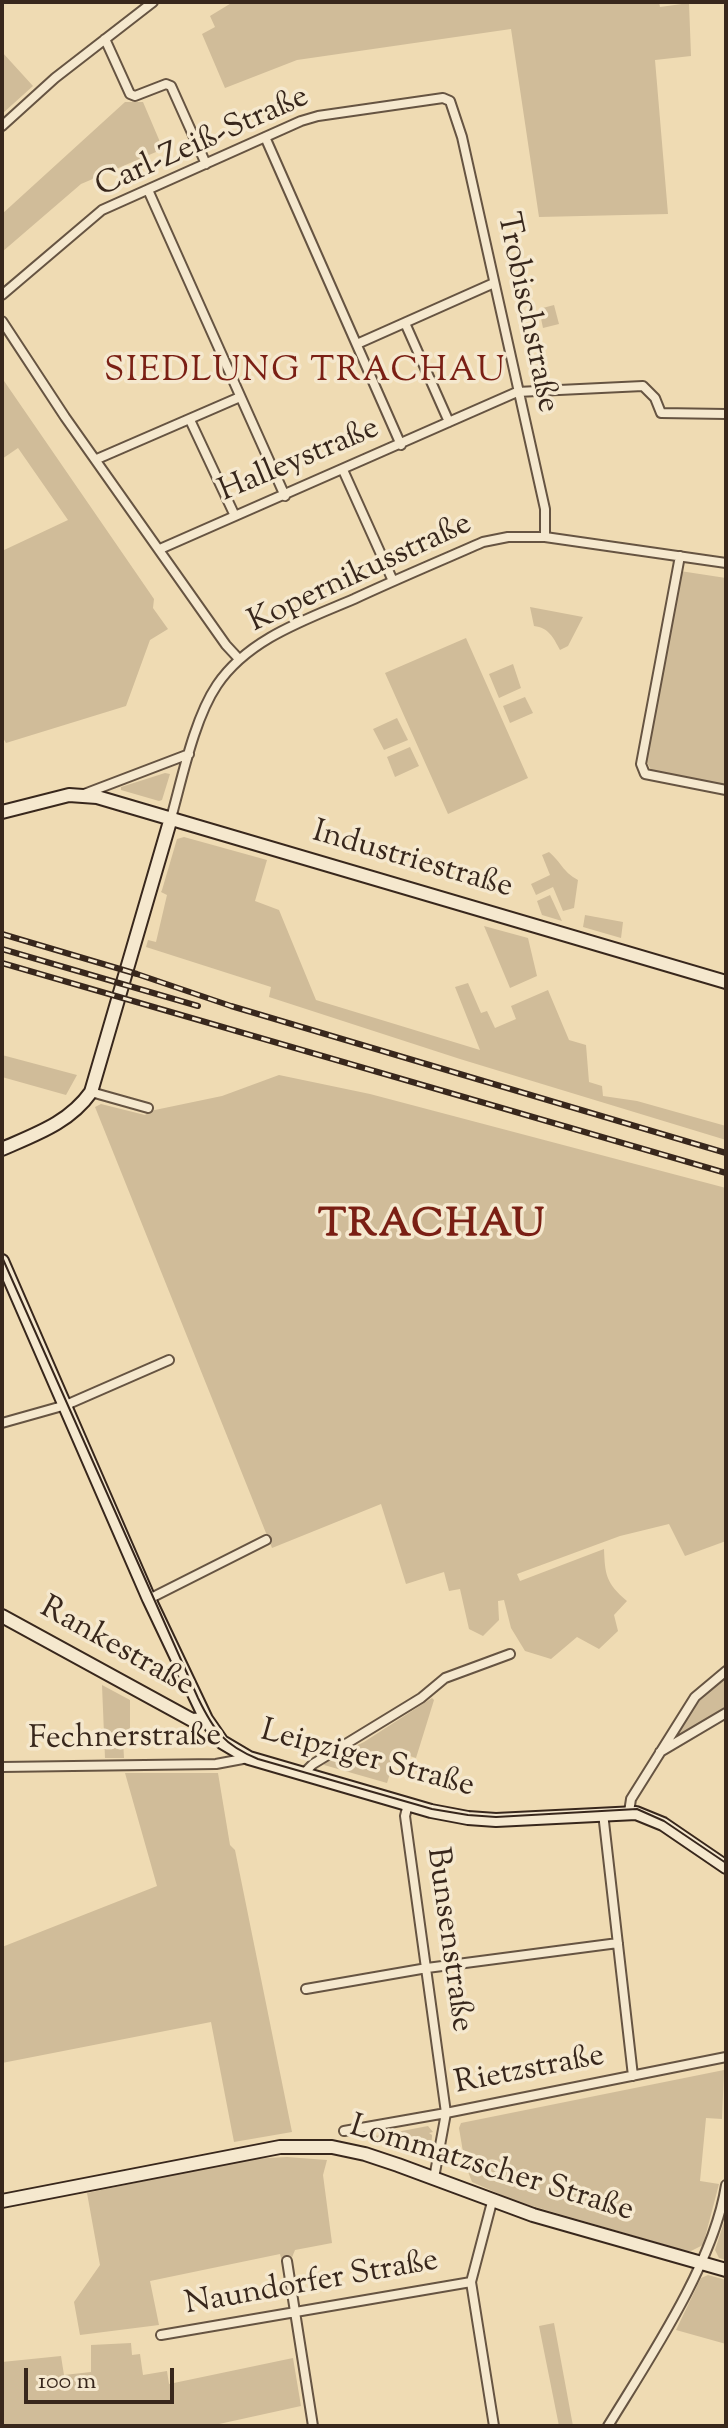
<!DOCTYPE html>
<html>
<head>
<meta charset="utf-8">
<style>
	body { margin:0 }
	#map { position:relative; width:728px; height:2428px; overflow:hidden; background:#efdbb3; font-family:"Sorts Mill Goudy",serif }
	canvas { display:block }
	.frame { position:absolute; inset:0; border:4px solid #38271c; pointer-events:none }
	.scale { position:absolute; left:24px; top:2368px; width:150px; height:36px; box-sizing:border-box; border:4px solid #38271c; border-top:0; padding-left:10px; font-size:24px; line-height:28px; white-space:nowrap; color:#38271c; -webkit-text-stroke:6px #f5e8ce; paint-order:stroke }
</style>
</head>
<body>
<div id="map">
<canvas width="728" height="2428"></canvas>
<div class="frame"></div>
<div class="scale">100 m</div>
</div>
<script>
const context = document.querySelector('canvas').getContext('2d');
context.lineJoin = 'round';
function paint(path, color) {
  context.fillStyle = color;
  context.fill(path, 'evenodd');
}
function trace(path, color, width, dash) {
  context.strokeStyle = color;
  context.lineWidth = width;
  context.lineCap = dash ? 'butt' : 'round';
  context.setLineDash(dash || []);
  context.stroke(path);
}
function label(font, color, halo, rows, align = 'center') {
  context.font = font + ' "Sorts Mill Goudy",serif';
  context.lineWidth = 7;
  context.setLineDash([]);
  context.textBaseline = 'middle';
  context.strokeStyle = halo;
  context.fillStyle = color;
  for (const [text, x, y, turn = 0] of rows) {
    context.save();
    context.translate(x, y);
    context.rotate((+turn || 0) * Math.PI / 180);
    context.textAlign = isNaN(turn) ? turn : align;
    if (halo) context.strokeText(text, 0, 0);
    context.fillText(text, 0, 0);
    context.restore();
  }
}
const green = new Path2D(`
	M 233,2 L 659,2 L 660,7 L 689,3 L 691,56 L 655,60 L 668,214 L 539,217 L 511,29 L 297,60 L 225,88 L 202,34 L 215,27 L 210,16 Z
	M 2,52 L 33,86 L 3,113 L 2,112 Z
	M 125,102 L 143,102 L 163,149 L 81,184 L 2,252 L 2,214 Z
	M 554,305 L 559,324 L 543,328 L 539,309 Z
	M 2,378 L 154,599 L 153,608 L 168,629 L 150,640 L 126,706 L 6,743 L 2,736 L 2,551 L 68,520 L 18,448 L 2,459 Z
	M 680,571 L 726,578 L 726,786 L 653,773 L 645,759 Z
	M 530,607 L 583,617 L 568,646 L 560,650 C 553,637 549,628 534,626 Z
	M 466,638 L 528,778 L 448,814 L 385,673 Z
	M 513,664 L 521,688 L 499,698 L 489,674 Z
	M 525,697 L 533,713 L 510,723 L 503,706 Z
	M 397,718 L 408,740 L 384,750 L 373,729 Z
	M 410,747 L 419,766 L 395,777 L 387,757 Z
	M 165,773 L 170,774 L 162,800 L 159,801 L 121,790 L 121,787 Z
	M 184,837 L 267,860 L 255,901 L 279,910 L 316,1000 L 480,1050 L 455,987 L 468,983 L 481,1013 L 487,1011 L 495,1028 L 516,1019 L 511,1006 L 548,990 L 569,1040 L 586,1045 L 589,1082 L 602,1086 L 603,1096 L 637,1101 L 726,1126 L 726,1140 L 460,1059 L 269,997 L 271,987 L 146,947 L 148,940 L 156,942 L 167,895 L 161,892 L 162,890 L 177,839 Z
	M 549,852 C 562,863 562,871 578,880 L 574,908 L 563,911 L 553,887 L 536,895 L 531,884 L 550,875 L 542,855 Z
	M 550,895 L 562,921 L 542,915 L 537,901 Z
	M 585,915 L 623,922 L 621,938 L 583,927 Z
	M 484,926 L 528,938 L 537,976 L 510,988 Z
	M 2,1055 L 77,1075 L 66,1095 L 2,1077 Z
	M 279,1075 L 370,1094 L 726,1188 L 726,1541 L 685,1556 L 669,1524 L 620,1536 L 517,1574 L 520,1581 L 604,1549 C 605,1575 606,1583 627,1601 L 614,1615 L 618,1631 L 599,1649 L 577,1637 L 551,1659 L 525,1651 L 511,1628 L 504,1600 L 498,1601 L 499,1620 L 483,1636 L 469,1629 L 460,1589 L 449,1591 L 444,1572 L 406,1584 L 381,1504 L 272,1548 L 95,1107 L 101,1104 L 145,1115 L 150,1111 L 222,1096 Z
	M 726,1678 L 726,1707 L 681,1738 L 676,1738 L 676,1733 L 697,1701 Z
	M 102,1685 L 130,1700 L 130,1739 L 123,1740 L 124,1758 L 105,1758 Z
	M 432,1698 L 434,1700 L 416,1758 L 397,1752 L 387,1783 L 324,1765 L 326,1760 L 364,1742 Z
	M 125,1773 L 218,1773 L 230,1845 L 235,1850 L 292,2132 L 234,2142 L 211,2022 L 2,2063 L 2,1947 L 157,1886 Z
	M 724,2070 L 722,2119 L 706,2118 L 700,2181 L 719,2184 L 703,2245 L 691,2251 L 686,2251 L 515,2201 L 472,2182 L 465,2164 L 459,2128 L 461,2123 Z
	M 428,2126 L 433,2132 L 429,2133 L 432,2135 C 432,2143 430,2148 423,2152 L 370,2137 Z
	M 287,2157 L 327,2160 L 323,2175 L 332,2243 L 295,2250 L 291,2260 L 282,2262 L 280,2254 L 150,2281 L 159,2325 L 80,2335 L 74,2302 L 100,2265 L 87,2193 L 250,2159 Z
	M 726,2216 L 726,2260 L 719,2258 L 715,2250 Z
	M 708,2275 L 726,2280 L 726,2344 L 676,2330 L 701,2278 Z
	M 554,2323 L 573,2426 L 559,2426 L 539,2326 Z
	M 131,2343 L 132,2355 L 140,2354 L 143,2375 L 167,2371 L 169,2384 L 293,2358 L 301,2406 L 210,2426 L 2,2426 L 2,2362 L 61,2356 L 64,2375 L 91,2372 L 91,2345 Z`);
const street = new Path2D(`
	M 105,39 L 130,94 L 135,96 L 166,84 L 171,86 L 206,164
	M 2,126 L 55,78 L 153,2
	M 265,137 L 401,445
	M 148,190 L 285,496
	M 2,295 L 102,210 L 301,121 L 318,116 L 443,98 L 450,101 L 462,137 L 545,509 L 545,537
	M 2,321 L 65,417 L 226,645 L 239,659
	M 405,323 L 449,422
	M 357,344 L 494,283
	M 190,420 L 235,516
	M 97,459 L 240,397
	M 343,470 L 393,581
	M 160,549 L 517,392 L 643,386 L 655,398 L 661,413 L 726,414
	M 680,556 L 641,764 L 645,774 L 726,790
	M 84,794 L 189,754
	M 171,818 C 182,779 194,719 217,685 C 248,639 305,620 354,599 C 397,579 440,561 483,542 L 508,537 L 545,537 L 726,563
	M 91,1092 L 148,1108
	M 2,1423 L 66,1405 L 169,1360
	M 149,1599 L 266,1540
	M 660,1752 L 726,1713
	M 2,1767 L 216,1764 L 248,1758
	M 303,1774 L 313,1764 L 421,1698 L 445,1678 L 510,1654
	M 408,1804 L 405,1816 L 446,2113 L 434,2178
	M 629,1812 L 631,1799 L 695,1697 L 726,1671
	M 603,1813 L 633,2076
	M 306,1989 L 427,1968 L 618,1943
	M 344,2131 L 446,2113 L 726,2057
	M 492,2202 L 471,2282 L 494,2426
	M 287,2261 L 313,2426
	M 161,2335 L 471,2282
	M 608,2426 C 649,2359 714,2263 726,2185`);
const secondary = new Path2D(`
	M 2,812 L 69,795 L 97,797 L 726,982
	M 2,1149 C 36,1134 69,1123 91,1092 L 171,818
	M 2,1261 L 149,1599 L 206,1719 L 222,1742 L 249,1758 L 431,1811 L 468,1818 L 496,1820 L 636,1813 L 663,1824 L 726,1867
	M 2,1616 L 192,1720 L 206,1719
	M 2,2201 L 280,2147 L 332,2147 L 365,2154 L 398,2165 L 533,2215 L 726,2270`);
const tram = new Path2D(`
	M 2,1257 L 198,1698 C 214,1731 224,1745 258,1759 L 432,1809 L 468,1815 L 496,1817 L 637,1809 L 664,1821 L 726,1863`);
const rail = new Path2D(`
	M 2,934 L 137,974 L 231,1006 L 726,1153
	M 2,949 L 198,1006
	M 2,963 L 726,1173`);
const streetNames = [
	["Carl-Zeiß-Straße",203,144,-24],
	["Trobischstraße",525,313,78],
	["Halleystraße",300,462,-23],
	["Kopernikusstraße",361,575,-25],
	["Industriestraße",412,862,16],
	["Rankestraße",116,1649,29],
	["Fechnerstraße",125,1740,-1],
	["Leipziger Straße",367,1761,15],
	["Bunsenstraße",447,1940,82],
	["Rietzstraße",530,2072,-11],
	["Lommatzscher Straße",491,2171,17],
	["Naundorfer Straße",312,2285,-10]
];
const neighbourhoodNames = [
	["SIEDLUNG TRACHAU",305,374]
];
const districtNames = [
	["TRACHAU",432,1228]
];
paint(green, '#d0bc99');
trace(street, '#665442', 12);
trace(secondary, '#38271c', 16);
trace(street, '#f5e8ce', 8);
trace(secondary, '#f5e8ce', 12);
trace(tram, '#38271c', 2);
trace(rail, '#38271c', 6);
trace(rail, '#f5e8ce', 3, [9]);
label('32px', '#38271c', '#f5e8ce', streetNames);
context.letterSpacing = '2px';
label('34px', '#7a1f14', '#f5e8ce', neighbourhoodNames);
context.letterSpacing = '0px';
context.letterSpacing = '2px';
label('bold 40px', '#7a1f14', '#f5e8ce', districtNames);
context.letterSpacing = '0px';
</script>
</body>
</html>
